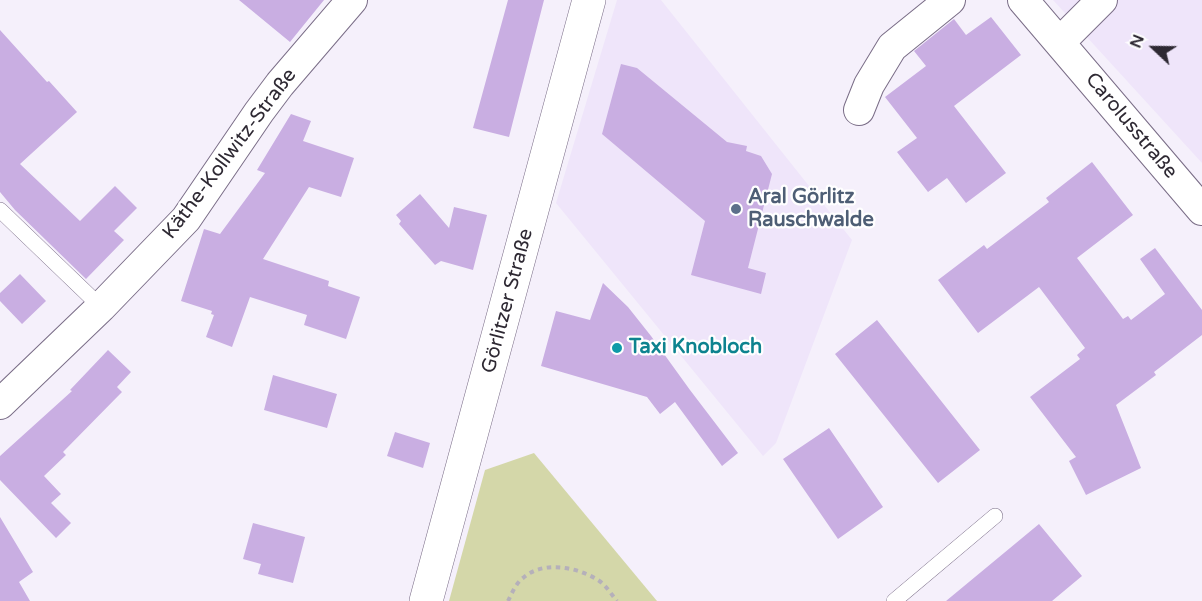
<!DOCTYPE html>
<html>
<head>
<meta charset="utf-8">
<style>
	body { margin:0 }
	#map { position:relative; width:1202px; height:601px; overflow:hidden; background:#f5f0fb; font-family:"Varela Round",sans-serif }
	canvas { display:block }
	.north { position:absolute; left:1124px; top:18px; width:60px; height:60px; -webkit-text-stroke:4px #fff; paint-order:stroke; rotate:292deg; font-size:16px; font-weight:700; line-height:24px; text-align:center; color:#2e2933 }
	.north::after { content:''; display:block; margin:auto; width:21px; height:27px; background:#2e2933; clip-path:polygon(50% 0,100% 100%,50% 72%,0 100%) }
</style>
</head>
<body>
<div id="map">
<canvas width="1202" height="601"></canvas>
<div class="north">N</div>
</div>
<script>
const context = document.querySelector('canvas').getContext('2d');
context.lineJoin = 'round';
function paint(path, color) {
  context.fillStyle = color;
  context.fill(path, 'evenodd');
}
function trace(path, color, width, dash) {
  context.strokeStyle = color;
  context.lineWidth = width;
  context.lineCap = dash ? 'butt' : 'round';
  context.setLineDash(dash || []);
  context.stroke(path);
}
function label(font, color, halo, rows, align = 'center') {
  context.font = font + ' "Varela Round",sans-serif';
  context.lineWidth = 4.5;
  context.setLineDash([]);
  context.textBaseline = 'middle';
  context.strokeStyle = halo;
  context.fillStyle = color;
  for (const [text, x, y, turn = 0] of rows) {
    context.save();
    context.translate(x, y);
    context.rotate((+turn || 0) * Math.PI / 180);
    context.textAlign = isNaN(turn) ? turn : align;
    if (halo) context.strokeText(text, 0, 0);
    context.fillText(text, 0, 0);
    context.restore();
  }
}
const built = new Path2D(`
	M 617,0 L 661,0 L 852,240 L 776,443 L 763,456 L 556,203 Z
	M 1053,0 L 1202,0 L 1202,163 Z`);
const green = new Path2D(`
	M 534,453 L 657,601 L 449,601 L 485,470 Z`);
const building = new Path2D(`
	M 239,0 L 324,0 L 290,42 Z
	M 508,0 L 544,0 L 509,137 L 473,128 Z
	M 991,17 L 1021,55 L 954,106 L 1006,173 L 966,203 L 947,178 L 928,192 L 897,152 L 917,138 L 885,97 L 926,66 L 914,51 L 954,19 L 966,35 Z
	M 0,30 L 47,82 L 49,81 L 77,112 L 20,164 L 80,221 L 115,186 L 137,208 L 114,231 L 124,240 L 86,279 L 15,210 L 0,192 Z
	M 621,64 L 637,68 L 727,142 L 747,146 L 746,151 L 761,156 L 772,174 L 748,268 L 766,273 L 761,294 L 691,275 L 705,221 L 602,134 Z
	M 291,114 L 311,121 L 303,141 L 354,158 L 341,197 L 309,187 L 263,259 L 329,281 L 328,286 L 360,297 L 346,339 L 304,325 L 307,315 L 250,297 L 232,347 L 206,337 L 214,315 L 211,314 L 212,311 L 181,301 L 204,229 L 220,234 L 265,173 L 257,170 Z
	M 1092,162 L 1133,215 L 1077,258 L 1123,319 L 1128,316 L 1131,320 L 1165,294 L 1140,259 L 1155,248 L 1202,310 L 1202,335 L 1154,372 L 1156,375 L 1116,405 L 1141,468 L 1086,495 L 1069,461 L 1076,457 L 1030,397 L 1080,359 L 1077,355 L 1085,348 L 1039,287 L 978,333 L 938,280 L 984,245 L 987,249 L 1049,202 L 1046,198 Z
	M 420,194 L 449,228 L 454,207 L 487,215 L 473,270 L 441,261 L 435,265 L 399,224 L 401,221 L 396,215 Z
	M 20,274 L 46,301 L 22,324 L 0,301 L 0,293 Z
	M 603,283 L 628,307 L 651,336 L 690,390 L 738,453 L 722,466 L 675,402 L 660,414 L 647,397 L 541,366 L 556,311 L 590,320 Z
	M 877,320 L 980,450 L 938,483 L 835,354 Z
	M 108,350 L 131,372 L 117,387 L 122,392 L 63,452 L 66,455 L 44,476 L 61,494 L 51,503 L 71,523 L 56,538 L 0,480 L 0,456 L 72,391 L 70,390 Z
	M 273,375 L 337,394 L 327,428 L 264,410 Z
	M 829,428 L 883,507 L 838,539 L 783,459 Z
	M 395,432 L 430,443 L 423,468 L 387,456 Z
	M 0,517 L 33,572 L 19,582 L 30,601 L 0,601 Z
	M 253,523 L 305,537 L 293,583 L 258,574 L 261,564 L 243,559 Z
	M 1039,524 L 1082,576 L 1052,601 L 946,601 Z`);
const path = new Path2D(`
	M 508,601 C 512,593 516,583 523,578 C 543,560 577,567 598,580 C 606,585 611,594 617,601`);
const lane = new Path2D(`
	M 0,210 L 101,307
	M 894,601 L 995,516`);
const street = new Path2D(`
	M 1023,0 L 1202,210
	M 1060,42 L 1102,0
	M 859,110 L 869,85 L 892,47 L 950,0
	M 0,404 L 101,307 L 186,219 L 259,112 L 280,84 L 352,0`);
const secondary = new Path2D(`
	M 426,601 L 589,0`);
const markers = [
	[736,209,6,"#5c6f8a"],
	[617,348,6,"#0f9aa8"]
];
const streetNames = [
	["Carolusstraße",1131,126,50],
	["Käthe-Kollwitz-Straße",230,154,-53],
	["Görlitzer Straße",508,301,-75]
];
const serviceNames = [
	["Aral Görlitz",748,198],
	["Rauschwalde",748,221]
];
const cultureNames = [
	["Taxi Knobloch",629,348]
];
paint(built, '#efe5fa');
paint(green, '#d4d7a9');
paint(building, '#c9aee2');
trace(lane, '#7a6d87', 16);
trace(street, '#7a6d87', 32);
trace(secondary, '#7a6d87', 34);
trace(path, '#b5b0ba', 4, [4.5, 4.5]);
trace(lane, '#fff', 15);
trace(street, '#fff', 30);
trace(secondary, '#fff', 33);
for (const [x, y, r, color] of markers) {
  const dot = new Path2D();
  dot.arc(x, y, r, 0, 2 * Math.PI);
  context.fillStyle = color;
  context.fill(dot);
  trace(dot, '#fff', 2);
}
label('20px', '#2e2933', '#fff', streetNames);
label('bold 20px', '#4e5e75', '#fff', serviceNames, 'left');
label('bold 20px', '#0d838f', '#fff', cultureNames, 'left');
</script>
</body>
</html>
